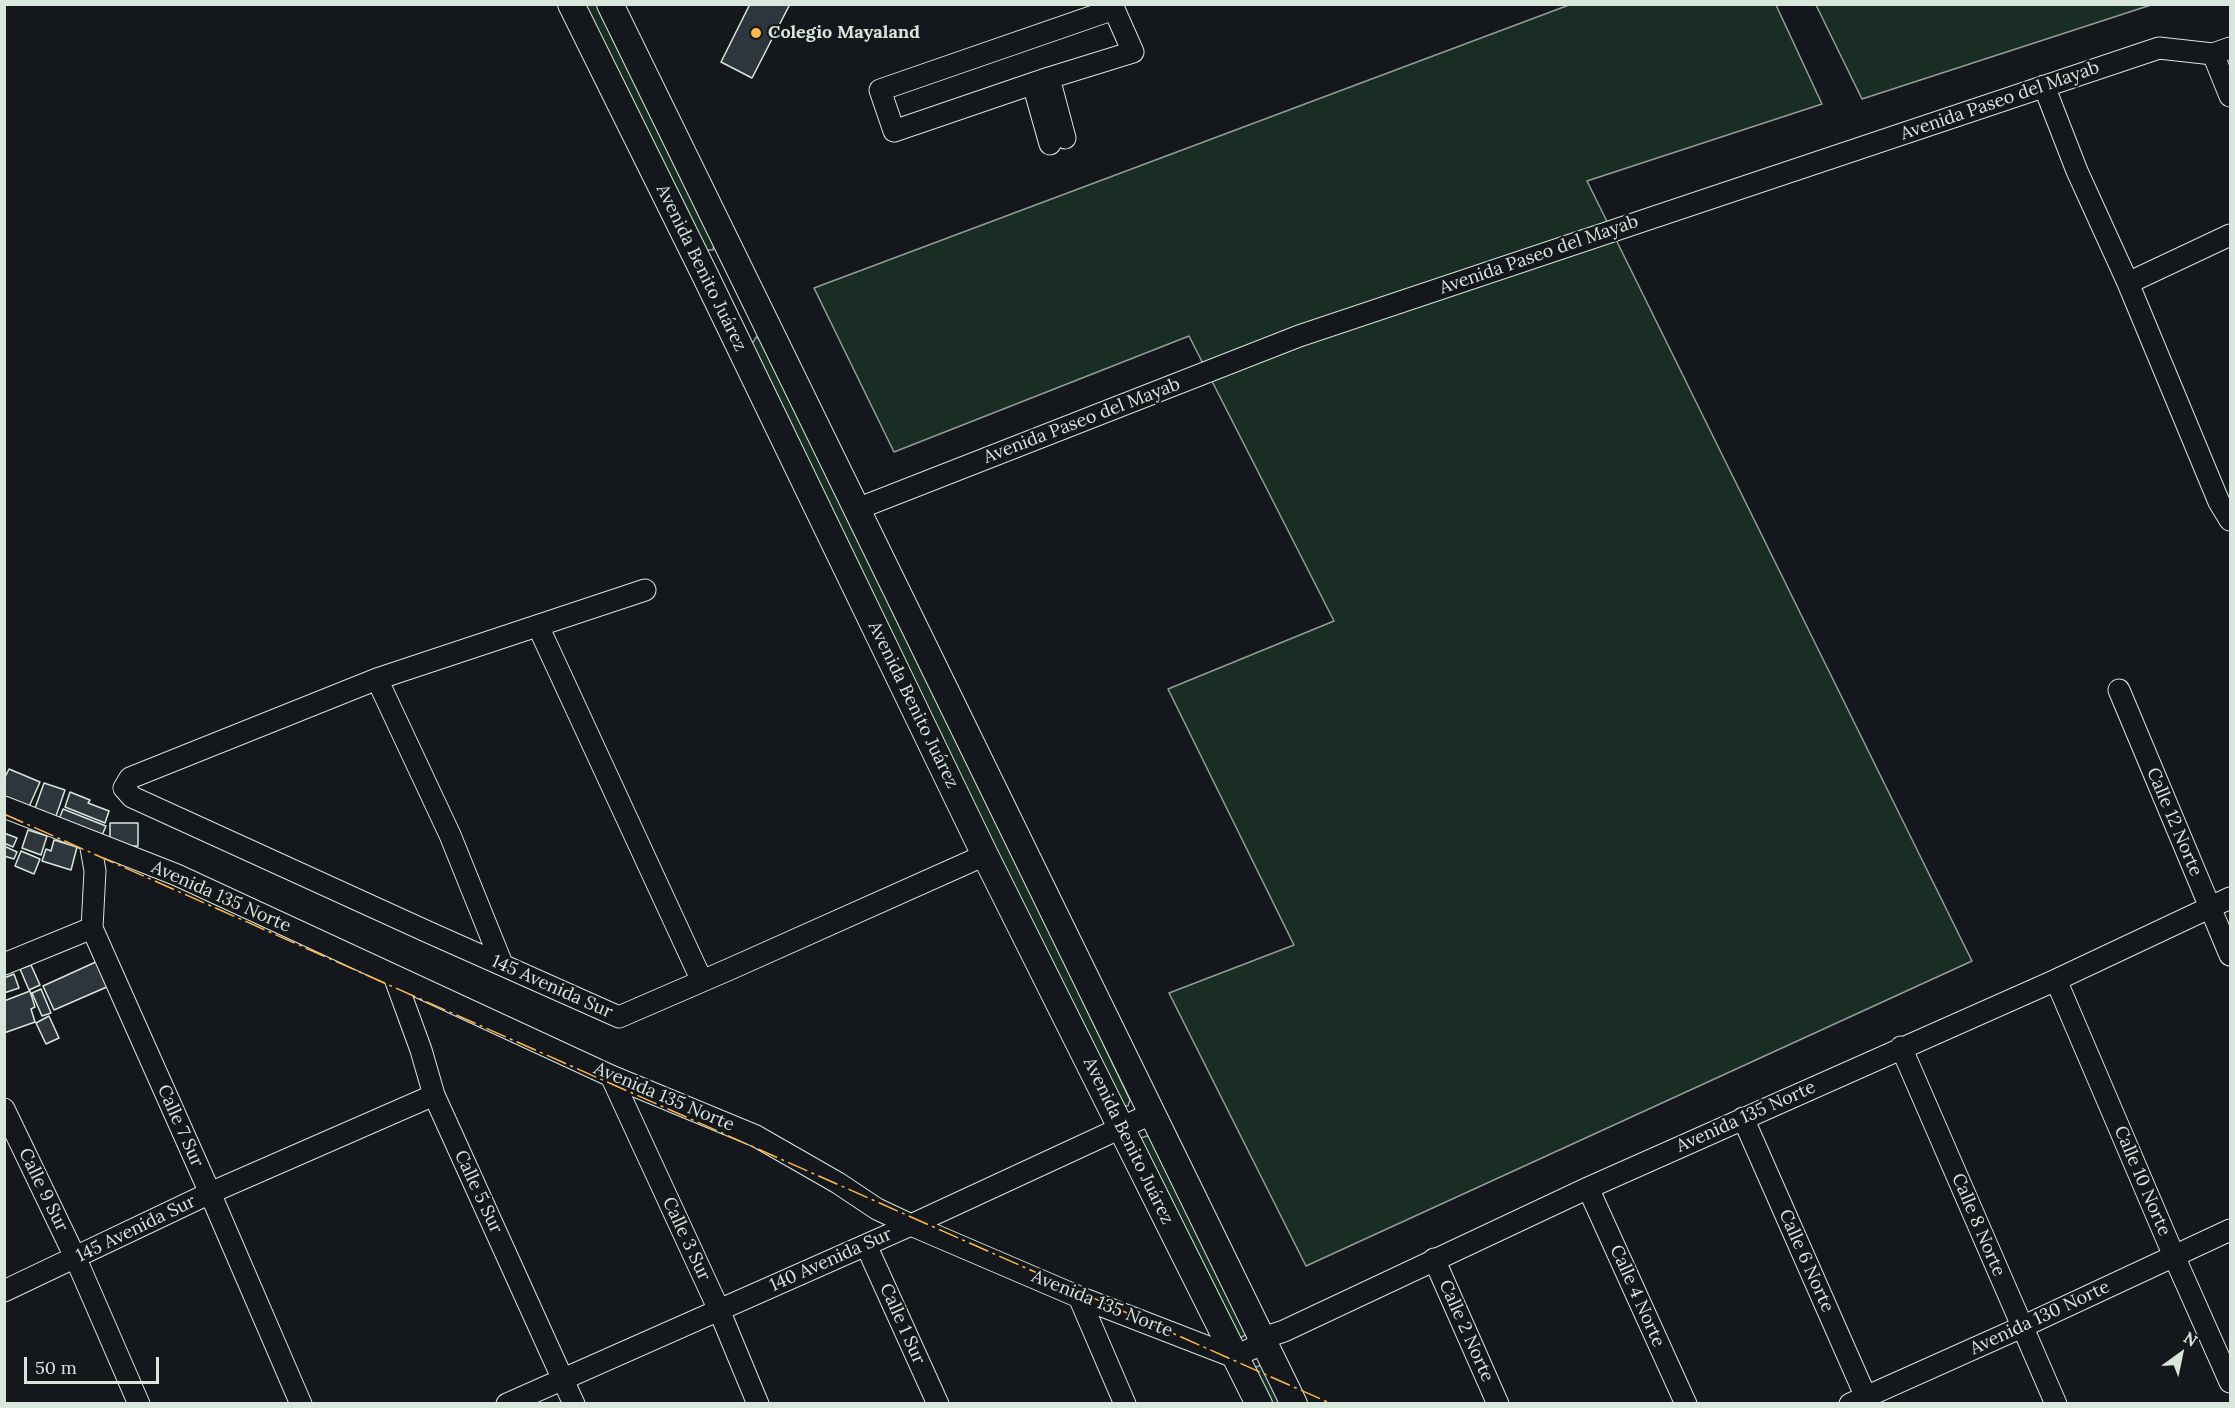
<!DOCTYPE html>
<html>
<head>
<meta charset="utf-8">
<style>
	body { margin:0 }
	#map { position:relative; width:2235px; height:1408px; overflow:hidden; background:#14181c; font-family:Lora,serif }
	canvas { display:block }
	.frame { position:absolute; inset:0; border:6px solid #d8e6dc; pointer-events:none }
	.north { position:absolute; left:2151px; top:1324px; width:60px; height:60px; -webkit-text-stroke:4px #14181c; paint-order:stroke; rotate:33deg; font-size:16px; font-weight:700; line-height:24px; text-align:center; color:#d8e6dc }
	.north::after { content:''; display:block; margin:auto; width:21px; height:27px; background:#d8e6dc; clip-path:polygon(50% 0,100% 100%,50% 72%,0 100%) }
	.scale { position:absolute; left:24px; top:1357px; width:135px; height:27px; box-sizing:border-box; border:3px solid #d8e6dc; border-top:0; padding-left:8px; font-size:18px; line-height:21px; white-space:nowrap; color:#d8e6dc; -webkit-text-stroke:4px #14181c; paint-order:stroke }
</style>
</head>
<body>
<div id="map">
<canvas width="2235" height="1408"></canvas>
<div class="frame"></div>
<div class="north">N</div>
<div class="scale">50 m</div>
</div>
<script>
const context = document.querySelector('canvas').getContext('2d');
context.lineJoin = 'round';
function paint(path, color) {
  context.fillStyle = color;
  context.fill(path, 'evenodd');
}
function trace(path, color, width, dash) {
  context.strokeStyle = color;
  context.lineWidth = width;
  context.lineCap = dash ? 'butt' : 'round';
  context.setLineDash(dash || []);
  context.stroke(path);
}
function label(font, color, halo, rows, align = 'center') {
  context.font = font + ' Lora,serif';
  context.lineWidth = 4.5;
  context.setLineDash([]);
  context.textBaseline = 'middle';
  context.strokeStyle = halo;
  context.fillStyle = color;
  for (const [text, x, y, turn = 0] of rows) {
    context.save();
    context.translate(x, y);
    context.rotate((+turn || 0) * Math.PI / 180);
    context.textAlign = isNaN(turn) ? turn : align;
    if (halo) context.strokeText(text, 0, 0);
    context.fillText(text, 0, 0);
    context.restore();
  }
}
const green = new Path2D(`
	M 585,5 L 597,5 L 714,245 L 713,250 L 704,250 Z
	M 1569,5 L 1776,5 L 1822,104 L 1587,181 L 1972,961 L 1306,1266 L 1169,993 L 1294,945 L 1168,689 L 1334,621 L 1189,336 L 894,452 L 814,288 Z
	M 1816,5 L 2151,5 L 1862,99 Z
	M 756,337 L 763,342 L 950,723 L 1130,1100 L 1128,1106 L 1119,1105 L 751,346 Z
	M 1147,1136 L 1154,1137 L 1247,1334 L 1239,1339 L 1141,1149 L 1141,1138 Z
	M 1264,1364 L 1285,1403 L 1267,1403 L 1252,1373 L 1256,1367 Z`);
const building = new Path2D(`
	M 750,4 L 790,4 L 752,78 L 721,62 Z
	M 9,769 L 40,782 L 28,809 L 4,799 L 4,779 Z
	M 44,783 L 65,790 L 54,822 L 33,814 Z
	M 70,792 L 90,800 L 88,803 L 109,811 L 105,823 L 65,807 Z
	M 63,809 L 106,826 L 100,840 L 58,822 Z
	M 110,823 L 138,823 L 138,846 L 110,846 Z
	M 28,830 L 47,836 L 41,855 L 22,848 Z
	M 4,833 L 17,838 L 13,847 L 4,843 Z
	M 54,840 L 77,847 L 71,870 L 42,861 L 46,849 L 51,851 Z
	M 4,846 L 17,852 L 14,859 L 4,856 Z
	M 21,851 L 40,859 L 34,874 L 15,866 Z
	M 98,961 L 109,986 L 54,1010 L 43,986 Z
	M 31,965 L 40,985 L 29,990 L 20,969 Z
	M 14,974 L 19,988 L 4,993 L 4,978 Z
	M 41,989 L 51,1013 L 42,1016 L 32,993 Z
	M 30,991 L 35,1007 L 31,1009 L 35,1022 L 4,1033 L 4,1001 Z
	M 49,1016 L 59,1038 L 46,1044 L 36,1023 Z`);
const minor = new Path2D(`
	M 1114,9 L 1133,52 L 1049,78 L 894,131 L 880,90 Z
	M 2213,54 L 2230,96
	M 1049,78 L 1065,138
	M 1033,84 L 1050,144
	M 2044,86 L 2077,171 L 2128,283
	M 2230,235 L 2128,283 L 2219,502 L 2230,520
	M 857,509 L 1299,336 L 2159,48 L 2213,54 L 2230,48
	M 645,590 L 377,679 L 130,778 L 124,788 L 132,797 L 428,932 L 619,1017 L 730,969 L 985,855
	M 538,626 L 702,981
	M 377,679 L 450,835 L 502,964
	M 2119,690 L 2230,955
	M 4,807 L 177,875 L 611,1076 L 756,1136 L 838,1183 L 877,1209 L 911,1225 L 1079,1297 L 1234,1357 L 1253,1348 L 1263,1338 L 1284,1331 L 1588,1188 L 2056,980 L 2230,898
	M 90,842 L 95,871 L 92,928 L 210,1193 L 301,1404
	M 4,964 L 92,928
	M 394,976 L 421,1050 L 434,1095 L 574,1404
	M 2056,980 L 2174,1256 L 2230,1382
	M 1901,1047 L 2056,1404
	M 611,1076 L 719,1310 L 758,1404
	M 4,1109 L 76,1259 L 139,1404
	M 1743,1118 L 1869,1404
	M 1588,1188 L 1686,1404
	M 866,1245 L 938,1404
	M 1434,1259 L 1498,1404
	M 4,1291 L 210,1193 L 434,1095
	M 1079,1297 L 1125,1404
	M 507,1404 L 911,1225 L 1153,1113
	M 1850,1404 L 2022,1327 L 2230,1230`);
const major = new Path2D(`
	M 571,4 L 705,275 L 985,855 L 1259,1404
	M 610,4 L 1294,1404`);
const power = new Path2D(`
	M 4,814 L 1332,1404`);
const markers = [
	[756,33,6,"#ffb74d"]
];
const poiNames = [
	["Colegio Mayaland",768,33]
];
const streetNames = [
	["Avenida Paseo del Mayab",2000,101,-19],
	["Avenida Paseo del Mayab",1539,255,-19],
	["Avenida Benito Juárez",701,268,64],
	["Avenida Paseo del Mayab",1082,421,-21],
	["Avenida Benito Juárez",913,705,64],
	["Calle 12 Norte",2174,822,67],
	["Avenida 135 Norte",221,897,24],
	["145 Avenida Sur",552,987,24],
	["Avenida 135 Norte",664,1097,23],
	["Avenida 135 Norte",1746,1117,-24],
	["Calle 7 Sur",180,1126,66],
	["Avenida Benito Juárez",1128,1141,64],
	["Calle 10 Norte",2142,1181,67],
	["Calle 9 Sur",43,1190,64],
	["Calle 5 Sur",478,1192,65],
	["Calle 8 Norte",1978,1225,67],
	["145 Avenida Sur",136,1229,-26],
	["Calle 3 Sur",686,1239,65],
	["140 Avenida Sur",831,1260,-24],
	["Calle 6 Norte",1806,1261,66],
	["Calle 4 Norte",1637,1296,66],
	["Avenida 135 Norte",1102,1304,22],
	["Avenida 130 Norte",2040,1318,-25],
	["Calle 1 Sur",902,1324,66],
	["Calle 2 Norte",1466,1331,66]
];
paint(green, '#1a2d24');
trace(green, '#939e99', 1.5);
paint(building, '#2c363c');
trace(building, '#d8e6dc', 1.5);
trace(minor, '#d8e6dc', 23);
trace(major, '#d8e6dc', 28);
trace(minor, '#14181c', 21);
trace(major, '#14181c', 26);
trace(power, '#ffb74d', 1.5, [21, 4.5, 3, 4.5]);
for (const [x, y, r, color] of markers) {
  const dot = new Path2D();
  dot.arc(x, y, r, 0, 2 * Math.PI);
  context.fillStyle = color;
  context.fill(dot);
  trace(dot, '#14181c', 2);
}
label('bold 18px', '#d8e6dc', '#14181c', poiNames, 'left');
label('18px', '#d8e6dc', '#14181c', streetNames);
</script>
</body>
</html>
